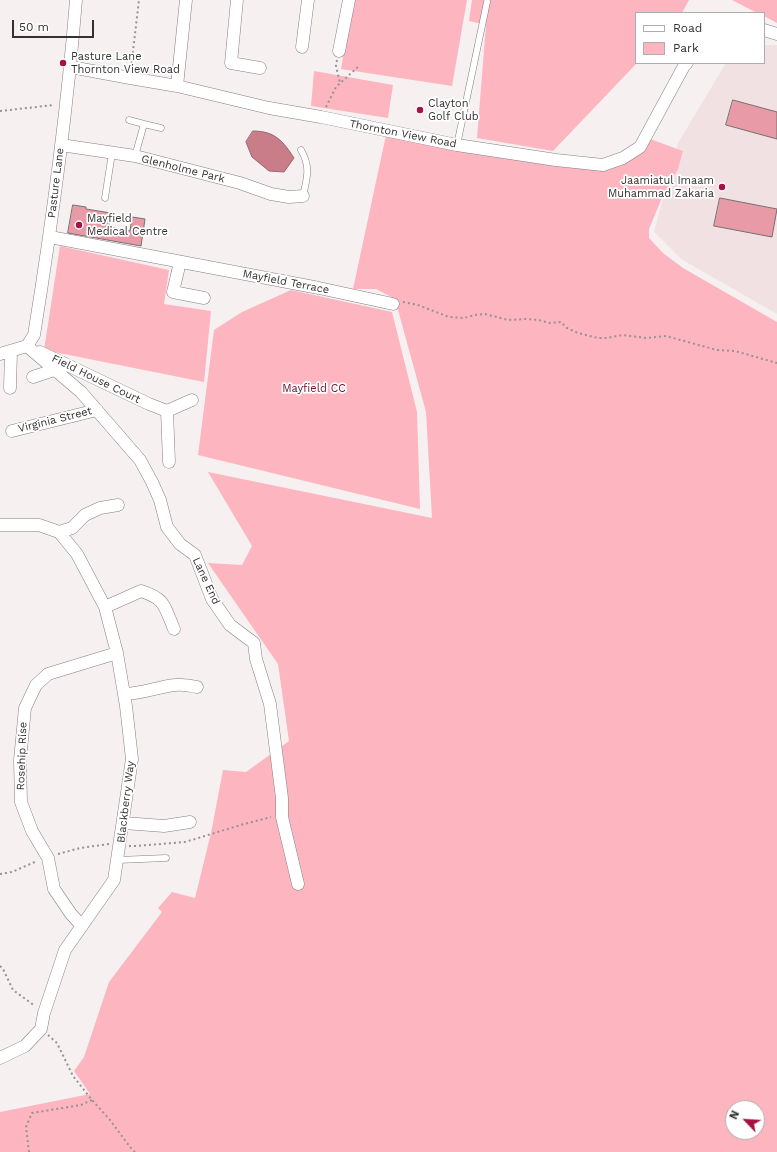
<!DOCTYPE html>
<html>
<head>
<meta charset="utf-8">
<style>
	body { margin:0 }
	#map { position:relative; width:777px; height:1152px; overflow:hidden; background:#f6f0f1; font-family:"Work Sans",sans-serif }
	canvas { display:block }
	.legend { position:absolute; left:635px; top:12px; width:130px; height:52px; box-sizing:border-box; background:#fff; border:1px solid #aeadad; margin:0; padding:5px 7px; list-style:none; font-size:12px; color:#343131 }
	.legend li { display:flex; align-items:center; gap:8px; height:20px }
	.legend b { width:20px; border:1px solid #aeadad }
	.north { position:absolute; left:725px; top:1100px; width:40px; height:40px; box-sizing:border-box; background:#fff; border:1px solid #aeadad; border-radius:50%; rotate:295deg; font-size:11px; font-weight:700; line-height:16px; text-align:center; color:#343131 }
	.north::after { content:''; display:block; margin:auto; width:14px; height:18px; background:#a71144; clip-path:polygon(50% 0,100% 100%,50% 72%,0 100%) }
	.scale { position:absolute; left:12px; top:20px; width:82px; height:18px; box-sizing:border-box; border:2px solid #343131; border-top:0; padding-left:5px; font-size:12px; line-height:14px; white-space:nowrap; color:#343131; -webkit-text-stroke:3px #fff; paint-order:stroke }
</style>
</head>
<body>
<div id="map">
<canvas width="777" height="1152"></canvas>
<ul class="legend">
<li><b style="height:5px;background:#fff"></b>Road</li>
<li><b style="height:11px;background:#fdb5bf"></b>Park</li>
</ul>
<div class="north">N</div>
<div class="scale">50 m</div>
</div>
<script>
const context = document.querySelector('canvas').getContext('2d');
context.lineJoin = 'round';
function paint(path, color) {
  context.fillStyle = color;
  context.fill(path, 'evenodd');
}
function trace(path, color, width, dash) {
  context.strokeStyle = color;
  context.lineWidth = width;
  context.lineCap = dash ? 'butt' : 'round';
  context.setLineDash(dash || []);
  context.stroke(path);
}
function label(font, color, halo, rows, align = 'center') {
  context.font = font + ' "Work Sans",sans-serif';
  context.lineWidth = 3.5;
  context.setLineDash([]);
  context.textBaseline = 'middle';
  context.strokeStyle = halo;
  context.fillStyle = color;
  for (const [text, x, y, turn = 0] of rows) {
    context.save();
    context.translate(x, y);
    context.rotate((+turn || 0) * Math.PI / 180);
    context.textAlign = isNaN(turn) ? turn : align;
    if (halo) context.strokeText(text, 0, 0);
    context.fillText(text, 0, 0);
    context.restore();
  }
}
const built = new Path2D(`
	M 764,45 L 777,45 L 777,314 L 681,259 L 654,232 L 678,143 L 726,63 L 764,63 Z`);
const green = new Path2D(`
	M 353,0 L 467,0 L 452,86 L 341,69 Z
	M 472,0 L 689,0 L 682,13 L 636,13 L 636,63 L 637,63 L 553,151 L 477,138 L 486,25 L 469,21 Z
	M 732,0 L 777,0 L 777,23 L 764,16 L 764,13 L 757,13 Z
	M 314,71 L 393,85 L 388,118 L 311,106 Z
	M 386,135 L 587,166 L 629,155 L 650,139 L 683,151 L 678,169 L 664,193 L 649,229 L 649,238 L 663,253 L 683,268 L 777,322 L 777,1152 L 0,1152 L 0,1112 L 90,1094 L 74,1071 L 84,1057 L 109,982 L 162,912 L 158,908 L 172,892 L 195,898 L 211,833 L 223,770 L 246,772 L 289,741 L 278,664 L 208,563 L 242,565 L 252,546 L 208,472 L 432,518 L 426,412 L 395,299 L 376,289 L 353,289 ZM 733,1108 L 757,1108 L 757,1132 L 733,1132 Z
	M 60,246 L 169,270 L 164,304 L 211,311 L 204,382 L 44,350 Z
	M 291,290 L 392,312 L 417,412 L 420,509 L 198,455 L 214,330 L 242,312 Z`);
const water = new Path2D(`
	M 253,131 C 275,131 283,141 294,158 L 284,172 L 269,171 L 252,157 L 246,142 Z`);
const building = new Path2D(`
	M 733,100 L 777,112 L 777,139 L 726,125 Z
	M 720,198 L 777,209 L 772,237 L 714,226 Z
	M 73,205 L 86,207 L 86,209 L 111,213 L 109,227 L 130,231 L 132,217 L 145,219 L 141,246 L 68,233 Z`);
const path = new Path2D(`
	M 337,60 L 336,66 L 340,83
	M 131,68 L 139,0
	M 326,107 L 336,87 L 359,66
	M 0,111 L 54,105
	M 403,302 L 418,305 L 449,317 L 464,318 L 475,315 L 485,314 L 508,320 L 526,319 L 539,320 L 549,323 L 561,322 L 567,328 L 578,333 L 598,338 L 606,338 L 623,335 L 646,338 L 666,336 L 717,350 L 735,351 L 777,363
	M 129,846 L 136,846 L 185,842 L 244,824 L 271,817
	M 58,854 L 80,848 L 109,844
	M 0,874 L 12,872 L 37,861
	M 0,966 L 3,969 L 13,990 L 35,1006
	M 48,1035 L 57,1043 L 73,1076 L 92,1100 L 110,1120 L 130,1147 L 135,1152
	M 29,1152 L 26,1127 L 32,1113 L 81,1105 L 92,1100`);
const lane = new Path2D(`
	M 129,120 L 144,124
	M 457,145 L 487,2
	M 301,150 C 311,167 307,178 303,196
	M 135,156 L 144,124 L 161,128
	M 105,198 L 112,153
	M 118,860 L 166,858`);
const street = new Path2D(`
	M 237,0 L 231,63 L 260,68
	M 764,30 L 777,34
	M 302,47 L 308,0
	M 339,51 L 349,0
	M 71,67 L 130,78 L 177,86 L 269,108 L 321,117 L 457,145 L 556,160 L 603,165 L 623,158 L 640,147 L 684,66 L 687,63
	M 177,86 L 186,0
	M 61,145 L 135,156 L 240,183 L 271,194 L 289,197 L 303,196
	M 50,237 L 319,288 L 393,304
	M 180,262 L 173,292 L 204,298
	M 27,346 L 81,392 L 140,460 L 152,482 L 160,500 L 167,527 L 180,544 L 195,555 L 212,599 L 230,625 L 254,643 L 256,659 L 270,704 L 282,798 L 282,817 L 298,884
	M 40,352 L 149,404 L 167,411 L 169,462
	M 0,354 L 27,346 L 34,335 C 52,224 67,112 76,0
	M 33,377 L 54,370
	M 10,388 L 11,351
	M 167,411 L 192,400
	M 12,431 L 97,410
	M 0,525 L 39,525 L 59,532 L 77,554 L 105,607 L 117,653 L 126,706 L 132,759 L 114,880 L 65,950 L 44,1013 L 41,1029 L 25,1046 L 0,1058
	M 59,532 L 72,528 L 85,515 L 100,508 L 118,505
	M 105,607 L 141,591 C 166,599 164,606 174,629
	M 124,694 C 141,694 157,687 175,685 C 182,684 190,686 197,687
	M 124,823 L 164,826 L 190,822
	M 82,926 L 71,914 L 54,889 L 48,858 L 32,831 L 21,802 L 20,760 L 25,708 L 36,685 L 48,674 L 117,653`);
const markers = [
	[63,63,4,"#a71144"],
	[420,110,4,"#a71144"],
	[722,187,4,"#a71144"],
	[79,225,4,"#a71144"]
];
const poiNames = [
	["Pasture Lane",71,57],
	["Thornton View Road",71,70],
	["Clayton",428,104],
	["Golf Club",428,117],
	["Jaamiatul Imaam",714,181,"right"],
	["Muhammad Zakaria",714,194,"right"],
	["Mayfield",87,219],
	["Medical Centre",87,232]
];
const streetNames = [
	["Thornton View Road",403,134,11],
	["Glenholme Park",183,169,14],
	["Pasture Lane",56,183,-83],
	["Mayfield Terrace",286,282,11],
	["Field House Court",96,379,26],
	["Virginia Street",55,420,-14],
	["Lane End",206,581,65],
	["Rosehip Rise",22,756,-88],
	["Blackberry Way",126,802,-83]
];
const parkNames = [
	["Mayfield CC",314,389]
];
paint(built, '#f1e1e3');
paint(green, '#fdb5bf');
paint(water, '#c97d89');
trace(water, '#9c666f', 1);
paint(building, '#e89aa6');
trace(building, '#767071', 1);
trace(lane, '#857f80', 7);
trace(street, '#857f80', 13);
trace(path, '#979293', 2, [2, 3]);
trace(lane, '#fff', 6);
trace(street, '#fff', 12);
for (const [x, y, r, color] of markers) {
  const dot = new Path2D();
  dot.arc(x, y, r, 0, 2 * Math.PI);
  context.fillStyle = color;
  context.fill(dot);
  trace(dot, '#fff', 1.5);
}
label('11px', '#343131', '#fff', poiNames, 'left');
label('11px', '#343131', '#fff', streetNames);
label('11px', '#6a0c2a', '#fff', parkNames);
</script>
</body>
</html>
